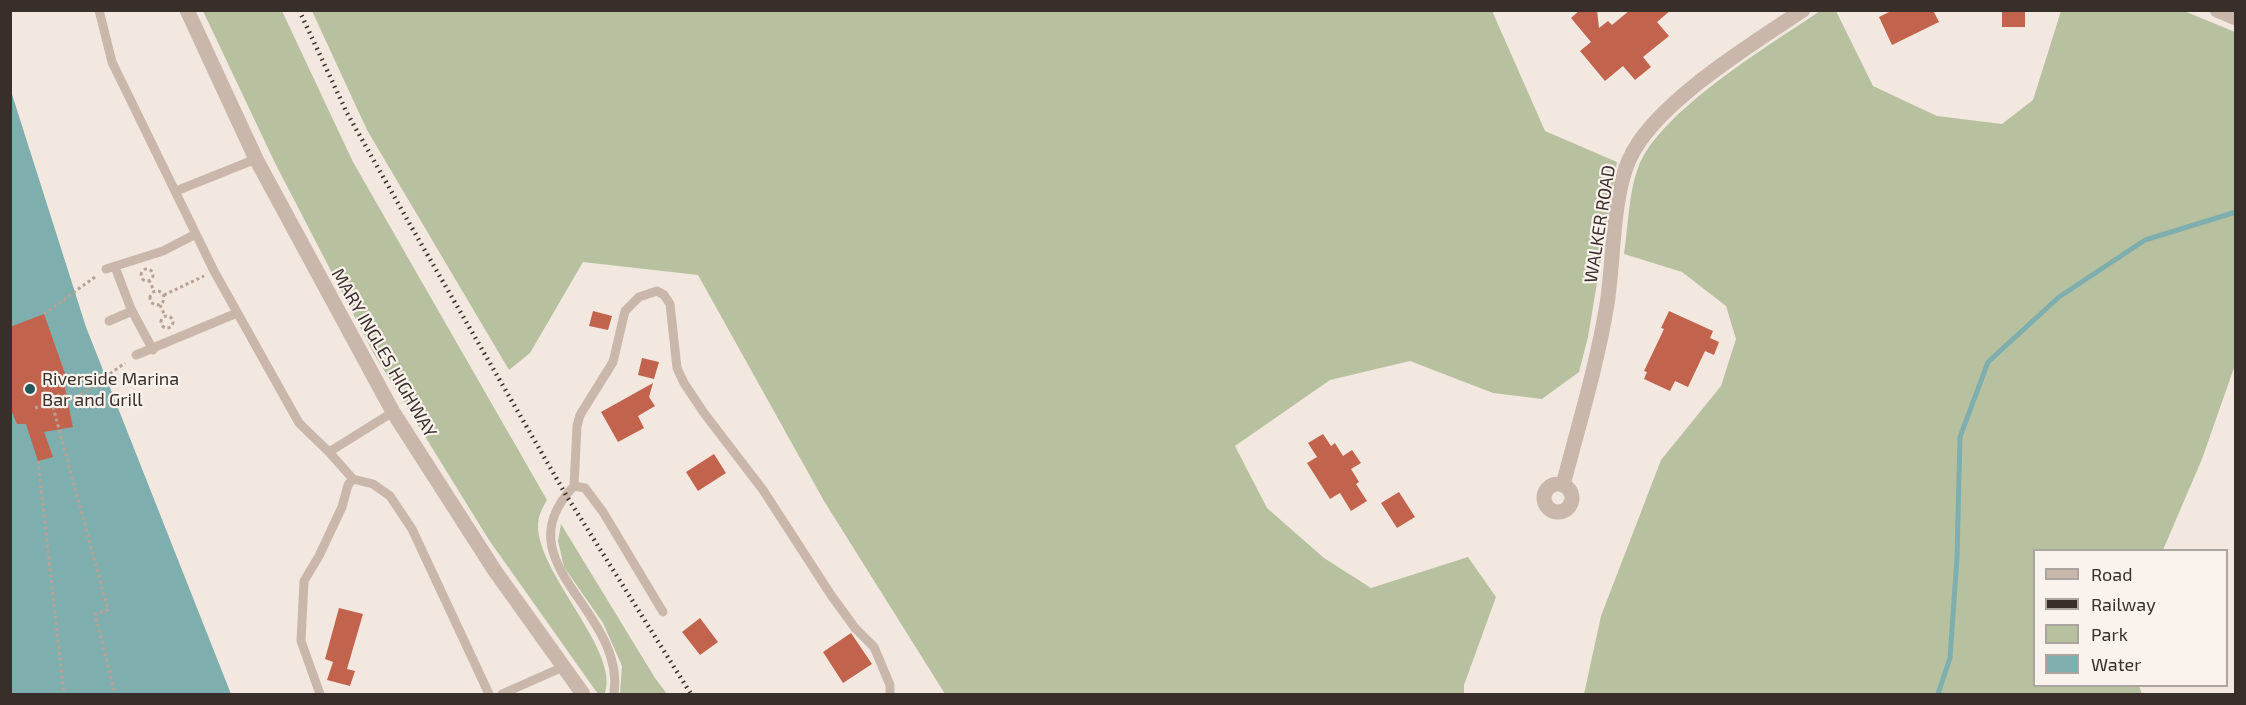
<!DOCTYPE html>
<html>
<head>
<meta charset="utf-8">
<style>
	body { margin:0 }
	#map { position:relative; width:2246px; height:705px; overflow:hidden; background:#f2e8df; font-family:"Exo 2",sans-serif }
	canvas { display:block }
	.frame { position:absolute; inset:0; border:12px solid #382e2a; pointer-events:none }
	.legend { position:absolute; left:2033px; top:549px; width:195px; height:138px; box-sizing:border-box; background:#faf2ec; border:2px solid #aca49e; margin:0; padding:8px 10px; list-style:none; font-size:18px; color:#382e2a }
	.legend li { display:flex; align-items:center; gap:12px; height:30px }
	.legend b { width:30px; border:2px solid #aca49e }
</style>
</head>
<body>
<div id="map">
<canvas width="2246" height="705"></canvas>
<div class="frame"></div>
<ul class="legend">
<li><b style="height:8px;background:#cab7ab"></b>Road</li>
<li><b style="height:8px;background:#382e2a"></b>Railway</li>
<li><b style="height:16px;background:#b8c19f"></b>Park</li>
<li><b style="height:16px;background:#7faeae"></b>Water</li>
</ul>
</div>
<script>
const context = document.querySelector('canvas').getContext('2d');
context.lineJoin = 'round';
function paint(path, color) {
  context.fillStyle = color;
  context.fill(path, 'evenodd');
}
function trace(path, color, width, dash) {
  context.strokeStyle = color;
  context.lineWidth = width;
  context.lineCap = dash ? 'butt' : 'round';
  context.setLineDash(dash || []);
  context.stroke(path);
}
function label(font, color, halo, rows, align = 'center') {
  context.font = font + ' "Exo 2",sans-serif';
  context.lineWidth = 4.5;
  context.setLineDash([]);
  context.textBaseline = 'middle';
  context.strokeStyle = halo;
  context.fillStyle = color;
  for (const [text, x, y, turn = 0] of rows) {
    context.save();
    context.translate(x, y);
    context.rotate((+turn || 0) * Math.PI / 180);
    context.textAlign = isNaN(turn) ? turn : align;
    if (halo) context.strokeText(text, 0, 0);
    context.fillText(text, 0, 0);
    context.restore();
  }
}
const green = new Path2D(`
	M 203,11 L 282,11 L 353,162 L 547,500 C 543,507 538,516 538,525 C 537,573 620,651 605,693 L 598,694 L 489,540 L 374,354 L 275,163 Z
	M 312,11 L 1495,11 L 1493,13 L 1545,131 L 1617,162 L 1588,337 L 1579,372 L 1542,399 L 1493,393 L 1410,361 L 1330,380 L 1235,446 L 1267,508 L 1324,558 L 1371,588 L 1468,557 L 1496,597 L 1464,685 L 1464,694 L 945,694 L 824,501 L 698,275 L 583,262 L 530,353 L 509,370 L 367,130 Z
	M 1820,11 L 1836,11 L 1873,86 L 1937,116 L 2002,124 L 2033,100 L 2061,11 L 2184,11 L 2235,32 L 2235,365 L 2202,459 L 2163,550 L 2034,550 L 2034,686 L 2139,686 L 2142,694 L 1584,694 L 1601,616 L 1661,460 L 1721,386 L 1736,339 L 1726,306 L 1682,272 L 1624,254 C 1628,228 1629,192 1638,168 C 1658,112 1770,45 1820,11 Z
	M 561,524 L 655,678 L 667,694 L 620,694 L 622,666 L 603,623 L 564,567 L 558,541 Z`);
const water = new Path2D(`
	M 10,88 L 86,327 L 231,694 L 11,694 Z`);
const stream = new Path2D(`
	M 1938,694 L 1950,658 L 1957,558 L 1960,437 L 1988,362 L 2059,297 L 2145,240 L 2236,212`);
const building = new Path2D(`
	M 1580,10 L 1597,10 L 1599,28 L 1608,21 L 1612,25 L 1630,10 L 1671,10 L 1657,22 L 1669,36 L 1643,57 L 1651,67 L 1635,80 L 1623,66 L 1605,81 L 1580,51 L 1591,42 L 1571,18 Z
	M 1893,10 L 1933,10 L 1939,22 L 1892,45 L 1879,17 Z
	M 2002,10 L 2025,10 L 2025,27 L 2002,27 Z
	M 593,311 L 612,316 L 608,330 L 589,326 Z
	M 1669,311 L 1713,331 L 1710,338 L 1719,342 L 1714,355 L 1705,351 L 1688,387 L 1675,381 L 1670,391 L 1644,379 L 1647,372 L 1644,371 L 1664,329 L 1661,328 Z
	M 44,314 L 68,382 L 64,384 L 73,427 L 44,432 L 53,457 L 38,461 L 26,424 L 17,424 L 10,408 L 10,327 Z
	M 642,358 L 659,362 L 654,379 L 638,375 Z
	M 653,383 L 649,397 L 655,406 L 638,416 L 644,428 L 618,442 L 601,412 Z
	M 1323,434 L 1331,446 L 1335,443 L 1343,456 L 1352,450 L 1361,463 L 1351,469 L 1359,482 L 1356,484 L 1367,501 L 1351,511 L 1340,493 L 1330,499 L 1307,463 L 1317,457 L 1308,443 Z
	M 714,454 L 726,473 L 698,491 L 686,472 Z
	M 1399,492 L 1415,517 L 1397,528 L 1381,503 Z
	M 339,608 L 363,614 L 347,669 L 355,671 L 350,686 L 327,680 L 333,662 L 325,659 Z
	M 700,618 L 718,642 L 700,655 L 682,632 Z
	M 851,633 L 872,664 L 843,683 L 823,652 Z`);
const path = new Path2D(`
	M141 275a6 6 0 1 1 12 0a6 6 0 1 1-12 0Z
	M 149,280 L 154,291
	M150 298a7 7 0 1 1 14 0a7 7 0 1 1-14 0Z
	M 164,295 L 204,276
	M 160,305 L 165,316
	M 44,314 L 95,277
	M161 322a6 6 0 1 1 12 0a6 6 0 1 1-12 0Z
	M 53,407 L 108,610 L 95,614 L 115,694
	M 35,408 L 74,399 L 125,363
	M 38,461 L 64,694`);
const service = new Path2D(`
	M 99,10 L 112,62 L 214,271 L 299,423 L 329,452 L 393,412
	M 176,191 L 256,159
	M 115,267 L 131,309 L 153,350
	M 106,269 L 163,251 L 196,234
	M 109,321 L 132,311
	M 136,355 L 237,313
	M 329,452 L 353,479
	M 574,486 C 500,563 626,609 614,694
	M 663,612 L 603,512 L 585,488 L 574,486 L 577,426 L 580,415 L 613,362 L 625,311 L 639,297 L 657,291 L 664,295 L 670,304 L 677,368 L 684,383 L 704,413 L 763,490 L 831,595 L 855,628 L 874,647 L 890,685 L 890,694
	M 320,694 L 301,641 L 304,581 L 319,556 L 342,507 L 348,485 L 353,479 L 373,484 L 390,496 L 412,529 L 489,694
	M 502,694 L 563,667`);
const minor = new Path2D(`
	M1544 498a14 14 0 1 1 28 0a14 14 0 1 1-28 0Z
	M 1563,485 C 1579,424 1597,365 1607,304 C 1614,261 1612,198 1629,160 C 1653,104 1752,44 1803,10`);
const tertiary = new Path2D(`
	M 187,10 L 256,159 L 393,412 L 495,571 L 583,694
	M 2217,10 L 2236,18`);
const rail = new Path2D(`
	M 299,10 L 347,113 L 412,228 L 566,495 L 691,694`);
const markers = [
	[30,389,6,"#215859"]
];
const streetNames = [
	["WALKER ROAD",1600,224,-81],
	["MARY INGLES HIGHWAY",384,353,60]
];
const poiNames = [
	["Riverside Marina",42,379],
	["Bar and Grill",42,400]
];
paint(green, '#b8c19f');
paint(water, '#7faeae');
trace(stream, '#7faeae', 5);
paint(building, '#c2634d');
trace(path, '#b6a195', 3, [3, 3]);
trace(service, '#cab7ab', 9);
trace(minor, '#cab7ab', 15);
trace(tertiary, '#cab7ab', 15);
trace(rail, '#382e2a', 4.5, [1.5, 4.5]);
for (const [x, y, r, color] of markers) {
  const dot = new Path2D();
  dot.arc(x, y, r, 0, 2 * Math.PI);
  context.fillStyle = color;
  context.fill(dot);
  trace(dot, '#faf2ec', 2);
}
label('18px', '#382e2a', '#faf2ec', streetNames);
label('18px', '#382e2a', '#faf2ec', poiNames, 'left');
</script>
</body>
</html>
